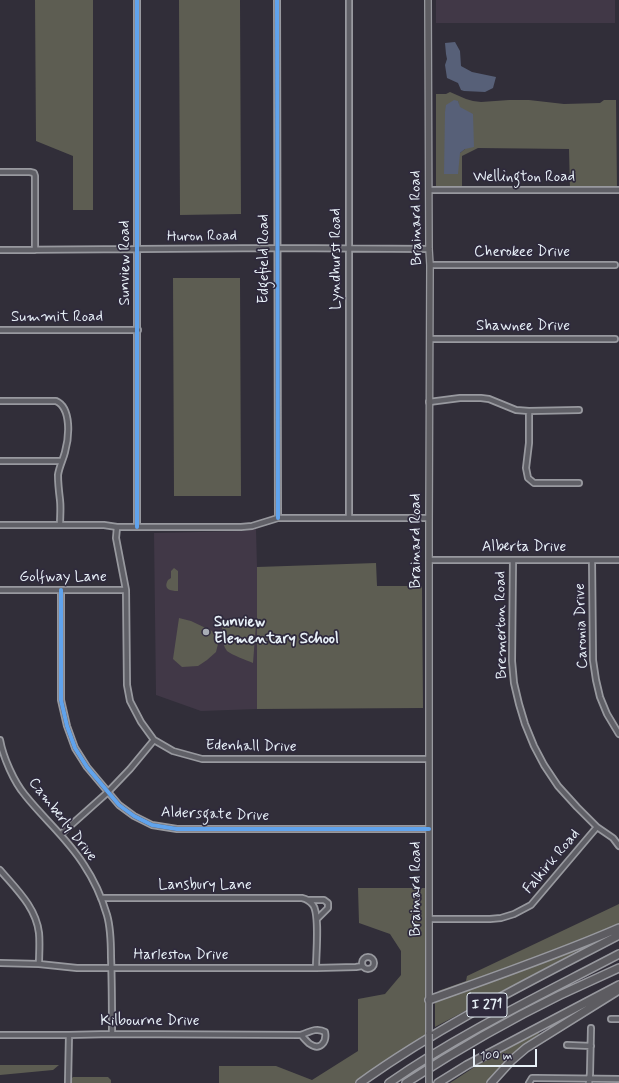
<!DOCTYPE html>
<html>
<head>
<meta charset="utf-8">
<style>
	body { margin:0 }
	#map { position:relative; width:619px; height:1083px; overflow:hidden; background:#312e39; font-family:Mynerve,sans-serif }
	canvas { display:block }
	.scale { position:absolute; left:473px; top:1049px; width:64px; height:18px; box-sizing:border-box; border:2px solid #e8f1f8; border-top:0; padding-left:5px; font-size:12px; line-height:14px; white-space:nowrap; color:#e8f1f8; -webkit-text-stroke:3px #2f2a3d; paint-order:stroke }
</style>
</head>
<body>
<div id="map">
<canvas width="619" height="1083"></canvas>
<div class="scale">100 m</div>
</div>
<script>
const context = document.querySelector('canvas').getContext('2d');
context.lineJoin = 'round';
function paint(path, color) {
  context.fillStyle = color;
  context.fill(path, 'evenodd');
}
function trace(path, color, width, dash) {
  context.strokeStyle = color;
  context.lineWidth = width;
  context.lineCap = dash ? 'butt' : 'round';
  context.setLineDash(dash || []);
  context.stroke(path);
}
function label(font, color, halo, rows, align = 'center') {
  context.font = font + ' Mynerve,sans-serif';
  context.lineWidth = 3.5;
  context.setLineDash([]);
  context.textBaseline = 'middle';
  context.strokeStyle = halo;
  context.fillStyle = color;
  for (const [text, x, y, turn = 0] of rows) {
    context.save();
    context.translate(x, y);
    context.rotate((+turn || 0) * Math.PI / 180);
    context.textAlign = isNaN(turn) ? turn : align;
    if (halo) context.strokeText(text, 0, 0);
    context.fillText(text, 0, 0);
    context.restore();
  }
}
const built = new Path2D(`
	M 436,0 L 615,0 L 615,23 L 436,23 Z
	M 256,529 L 257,567 L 257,709 L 201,711 L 156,695 L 154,533 L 243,531 Z`);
const green = new Path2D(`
	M 35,0 L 93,0 L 93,210 L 73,210 L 73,156 L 36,141 Z
	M 179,0 L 240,0 L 241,214 L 180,215 Z
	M 450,92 L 466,99 L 473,101 L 481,102 L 509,100 L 529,100 L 564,104 L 600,103 L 604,100 L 616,100 L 617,190 L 570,190 L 569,149 L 478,148 L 462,156 L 462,190 L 436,190 L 436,94 L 446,94 ZM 458,101 L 465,149 L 460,153 Z
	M 173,278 L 240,278 L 241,496 L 174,496 Z
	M 376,563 L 377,586 L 422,586 L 423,708 L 257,709 L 257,567 Z
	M 174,568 L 178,571 L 178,591 C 170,591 163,589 168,580 L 171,578 L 171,571 Z
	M 179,618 L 191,621 L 212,631 L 218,644 L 216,652 L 207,660 L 198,666 L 182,667 L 173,659 Z
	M 244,618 L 251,619 L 256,624 L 253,663 C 246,660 232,655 227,651 C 224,647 222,641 222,636 C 220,620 231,620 244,618 Z
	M 358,888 L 429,888 L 429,1034 L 360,1083 L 219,1083 L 219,1066 L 276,1066 L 312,1080 L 358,1051 L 358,999 L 385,994 L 401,975 L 401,951 L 390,934 L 359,923 Z
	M 619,904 L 619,925 C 561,949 502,971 443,992 L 438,991 L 466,981 L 467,976 Z
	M 582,946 L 584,946 L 583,948 L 435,1027 L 435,1003 L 436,1002 Z
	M 538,1032 L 539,1034 L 512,1054 L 486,1083 L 450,1083 L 476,1066 Z
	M 0,1065 L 59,1065 L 53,1070 L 0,1075 Z
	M 73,1077 L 108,1077 L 111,1080 L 111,1083 L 71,1083 L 71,1079 Z`);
const water = new Path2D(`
	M 455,42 L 460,51 L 461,66 L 472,72 L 496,77 L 493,88 L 485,92 L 464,91 L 461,90 L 458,83 L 447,78 L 445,65 L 447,59 L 446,54 L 445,43 Z
	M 454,100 L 458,101 L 460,107 L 473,114 L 474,147 L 465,149 L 460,153 L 458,174 L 444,174 L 445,112 L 446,105 Z`);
const minor = new Path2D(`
	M 137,0 L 137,527
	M 277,0 L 278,518
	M 0,172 L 30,172 L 34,173 L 35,176 L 35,250
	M 429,190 L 619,190
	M 0,250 L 277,248 L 429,249
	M 430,265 L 615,265
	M 0,330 L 138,330
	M 430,339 L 615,339
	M 0,401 L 56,401 C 72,408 69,438 65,452 C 63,460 59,467 58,475 C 58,484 59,492 60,500 C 61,508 60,517 60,525
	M 429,402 L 460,398 L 481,398 L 489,399 L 516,410 L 529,411 L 579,410
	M 529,411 L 529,443 L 526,468 L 528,478 L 534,483 L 579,483
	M 0,461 L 61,461
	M 349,518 L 349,0
	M 0,525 L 104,525 L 117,527 L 241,527 L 252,526 L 278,518 L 429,518
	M 117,527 L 116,538 L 126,590 L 127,685 L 130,701 L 141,722 L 154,740 L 173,751 L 202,759 L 429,759
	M 429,560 L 619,560
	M 513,560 L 512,661 L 514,683 L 519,704 L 525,724 L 534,746 L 544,765 L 558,786 L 577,807 L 597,827 L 613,838 L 619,846
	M 592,560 L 593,660 L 596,680 L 600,697 L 607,714 L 619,734
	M 0,590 L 126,590
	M 61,590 L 61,700 L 67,726 L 75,748 L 87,767 L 119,805 L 134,816 L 152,825 L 177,829 L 429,829
	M 0,740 C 3,757 14,782 25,795 C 44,819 68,839 84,865 C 94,880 102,898 107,915 C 111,929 111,943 111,957 C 112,983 112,1008 112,1034
	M 61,834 L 108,792 L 130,769 L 154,740
	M 0,870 C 16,889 36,907 39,933 C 40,943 39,954 39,964
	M 101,898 L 302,898 C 307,899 310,901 313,905 C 320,914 316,954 316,968
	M 308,900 L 324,900 L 328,903 L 328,908 L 317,919
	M 429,919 L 490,919 L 501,918 L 514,914 L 531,905 L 597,827
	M362 963a6 6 0 1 1 12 0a6 6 0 1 1-12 0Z
	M 0,963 L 39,964 L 77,968 L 316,968 L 356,967 L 362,966
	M 611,1019 L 619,1019
	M 0,1035 L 69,1035 L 112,1034 L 301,1035 C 309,1032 317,1027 325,1032 C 327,1042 320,1051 310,1044 C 307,1042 304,1038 301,1035
	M 567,1045 L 591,1046
	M 68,1083 L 69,1035
	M 529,1083 L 532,1078 L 536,1078 L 619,1079
	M 589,1083 L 590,1073 L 591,1028`);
const major = new Path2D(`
	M 428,0 L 429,249 L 430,265 L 429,524 L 429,1034`);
const highway = new Path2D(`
	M 429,1000 C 493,977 557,955 619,928
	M 360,1083 C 441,1025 531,981 619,935
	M 389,1083 C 461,1033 541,995 619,954
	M 406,1083 C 455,1051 507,1021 560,995 C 580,986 599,977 619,968
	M 438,1083 L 467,1065 L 619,985
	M 491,1083 L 512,1060 L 526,1048 L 619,990`);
const majorBridge = new Path2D(`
	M 429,1034 L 429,1083`);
const cycleway = new Path2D(`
	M 137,0 L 137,527
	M 277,0 L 278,518
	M 61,590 L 61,700 L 67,726 L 75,748 L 87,767 L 119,805 L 134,816 L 152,825 L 177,829 L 429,829`);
const markers = [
	[206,632,4,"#a8adb5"]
];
const shields = [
	[487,1005,40]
];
const shieldNames = [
	["I 271",487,1005]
];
const streetNames = [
	["Wellington Road",524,178],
	["Brainard Road",417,218,-91],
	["Huron Road",202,237,-1],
	["Cherokee Drive",522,253],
	["Edgefield Road",265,259,-90],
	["Lyndhurst Road",337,259,-90],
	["Sunview Road",126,263,-90],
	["Summit Road",57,318],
	["Shawnee Drive",523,327],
	["Brainard Road",417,541,-90],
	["Alberta Drive",524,548],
	["Golfway Lane",63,578],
	["Bremerton Road",502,625,-91],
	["Caronia Drive",582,626,-92],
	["Edenhall Drive",251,747,1],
	["Aldersgate Drive",215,815,2],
	["Camberly Drive",62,820,52],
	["Falkirk Road",552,862,-50],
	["Lansbury Lane",205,886],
	["Brainard Road",417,889,-90],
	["Harleston Drive",181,956],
	["Kilbourne Drive",150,1022]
];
const poiNames = [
	["Sunview",214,623],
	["Elementary School",214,640]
];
paint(built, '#413847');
paint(green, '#5d5d52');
paint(water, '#576078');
trace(minor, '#98999f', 8);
trace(major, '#98999f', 8);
trace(highway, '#98999f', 10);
trace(minor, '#606067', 4.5);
trace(major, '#5d5c61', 5.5);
trace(highway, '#5d5c61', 7);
trace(majorBridge, '#98999f', 8, []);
trace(majorBridge, '#5d5c61', 5.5);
trace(cycleway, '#60a3ed', 4);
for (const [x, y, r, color] of markers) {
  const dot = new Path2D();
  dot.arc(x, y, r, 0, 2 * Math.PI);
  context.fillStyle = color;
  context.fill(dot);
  trace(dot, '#2f2a3d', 1.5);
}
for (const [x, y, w] of shields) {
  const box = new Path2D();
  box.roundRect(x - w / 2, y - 12, w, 24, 3);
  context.fillStyle = '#2f2a3d';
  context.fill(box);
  trace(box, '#e8f1f8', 1);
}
label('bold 14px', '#e8f1f8', null, shieldNames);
label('15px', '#e8f1f8', '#2f2a3d', streetNames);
label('bold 15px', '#e8f1f8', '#2f2a3d', poiNames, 'left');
</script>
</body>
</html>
